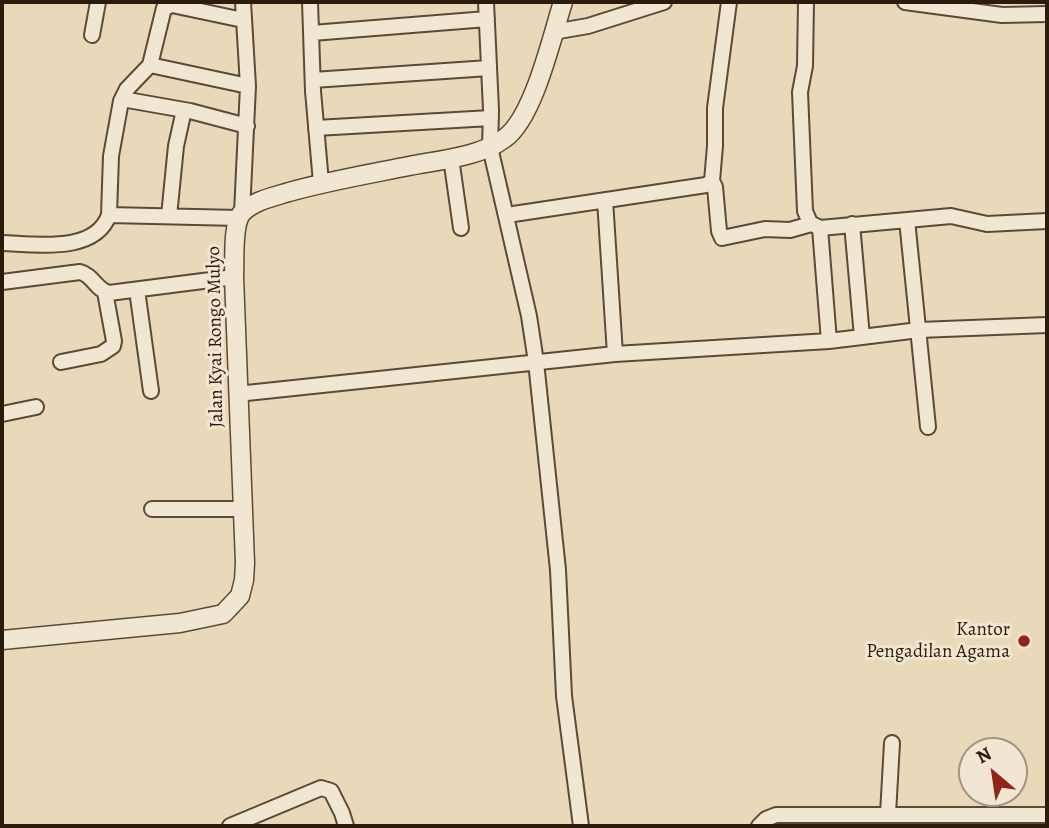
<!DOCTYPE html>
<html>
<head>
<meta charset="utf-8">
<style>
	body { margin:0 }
	#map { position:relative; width:1049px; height:828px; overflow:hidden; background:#ead9b9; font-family:Alegreya,serif }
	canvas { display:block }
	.frame { position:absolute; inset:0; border:4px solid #2c1a0c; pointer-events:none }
	.north { position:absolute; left:958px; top:737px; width:70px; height:70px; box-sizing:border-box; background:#f1e6d2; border:2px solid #a29483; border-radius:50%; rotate:331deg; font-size:19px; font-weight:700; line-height:28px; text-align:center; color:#2c1a0c }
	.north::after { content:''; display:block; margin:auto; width:24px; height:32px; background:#8f2418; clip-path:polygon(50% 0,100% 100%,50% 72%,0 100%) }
</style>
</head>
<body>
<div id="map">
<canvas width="1049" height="828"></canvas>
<div class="frame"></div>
<div class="north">N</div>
</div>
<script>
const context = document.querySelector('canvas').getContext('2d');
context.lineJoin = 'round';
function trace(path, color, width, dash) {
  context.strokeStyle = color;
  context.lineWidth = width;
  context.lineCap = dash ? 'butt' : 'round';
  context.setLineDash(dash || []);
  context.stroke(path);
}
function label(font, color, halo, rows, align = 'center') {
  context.font = font + ' Alegreya,serif';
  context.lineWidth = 6;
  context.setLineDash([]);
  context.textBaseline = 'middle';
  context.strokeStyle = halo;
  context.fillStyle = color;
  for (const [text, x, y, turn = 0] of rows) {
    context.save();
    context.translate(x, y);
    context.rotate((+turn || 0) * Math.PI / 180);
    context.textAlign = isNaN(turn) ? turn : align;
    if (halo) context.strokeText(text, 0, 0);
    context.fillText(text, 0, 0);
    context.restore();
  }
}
const minor = new Path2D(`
	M 310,2 L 313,91 L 321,183
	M 486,2 L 491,110 L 490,147 L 529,316 L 536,362 L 558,570 L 564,696 L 581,826
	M 806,2 L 805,66 L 800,92 L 805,211 L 810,223 L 820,228 L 951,216 L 987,224 L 1047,221
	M 905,2 L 1002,15 L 1047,14
	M 553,32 L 588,26 L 664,2
	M 312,33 L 487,19
	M 92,35 L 98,2
	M 150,65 L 248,86
	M 313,80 L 489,68
	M 122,99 L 190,111 L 247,126
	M 316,128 L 491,118
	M 451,158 L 461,228
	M 712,181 L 715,187 L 719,231 L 722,238 L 765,229 L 790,230 L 811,224
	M 605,200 L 615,354
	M 242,213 L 248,86 L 243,2
	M 109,215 L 239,218
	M 507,215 L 706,185 L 712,181 L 715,146 L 715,108 L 729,2
	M 169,216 L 176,146 L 184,110
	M 907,220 L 928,427
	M 852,224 L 862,337
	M 820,228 L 829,341
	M 2,243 C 35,244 95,254 109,215 L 111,156 L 121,101 L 127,89 L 150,65 L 164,8 L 172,5 L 243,20
	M 2,282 L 80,272 C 93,275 96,290 109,293 L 234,277
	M 137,290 L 151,391
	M 61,362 L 101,354 L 113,346 L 114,341 L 105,292
	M 237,394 L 615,354 L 829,341 L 919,330 L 1047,325
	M 2,414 L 36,407
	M 152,509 L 242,509
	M 888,814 L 892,743
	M 230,826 L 321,788 L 331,791 L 342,813 L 346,826
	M 759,826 L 766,819 L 776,815 L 1047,815`);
const tertiary = new Path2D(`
	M 2,640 L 180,623 L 223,614 L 240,596 L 244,580 L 245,563 L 234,277 C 235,262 232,227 241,214 C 252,201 273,197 289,192 C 328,181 369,174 409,166 C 440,160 480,157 505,138 C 534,117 552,36 563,2`);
const markers = [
	[1024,641,7,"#8f2418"]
];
const streetNames = [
	["Jalan Kyai Rongo Mulyo",216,337,-91]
];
const poiNames = [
	["Kantor",1010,630],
	["Pengadilan Agama",1010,652]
];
trace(minor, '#5c4a37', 18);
trace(tertiary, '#5c4a37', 21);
trace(minor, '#f1e6d2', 14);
trace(tertiary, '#f1e6d2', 18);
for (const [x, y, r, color] of markers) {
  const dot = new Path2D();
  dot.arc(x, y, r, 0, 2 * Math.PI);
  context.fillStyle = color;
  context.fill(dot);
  trace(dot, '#f1e6d2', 2.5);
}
label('19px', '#2c1a0c', '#f1e6d2', streetNames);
label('19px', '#2c1a0c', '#f1e6d2', poiNames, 'right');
</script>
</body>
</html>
